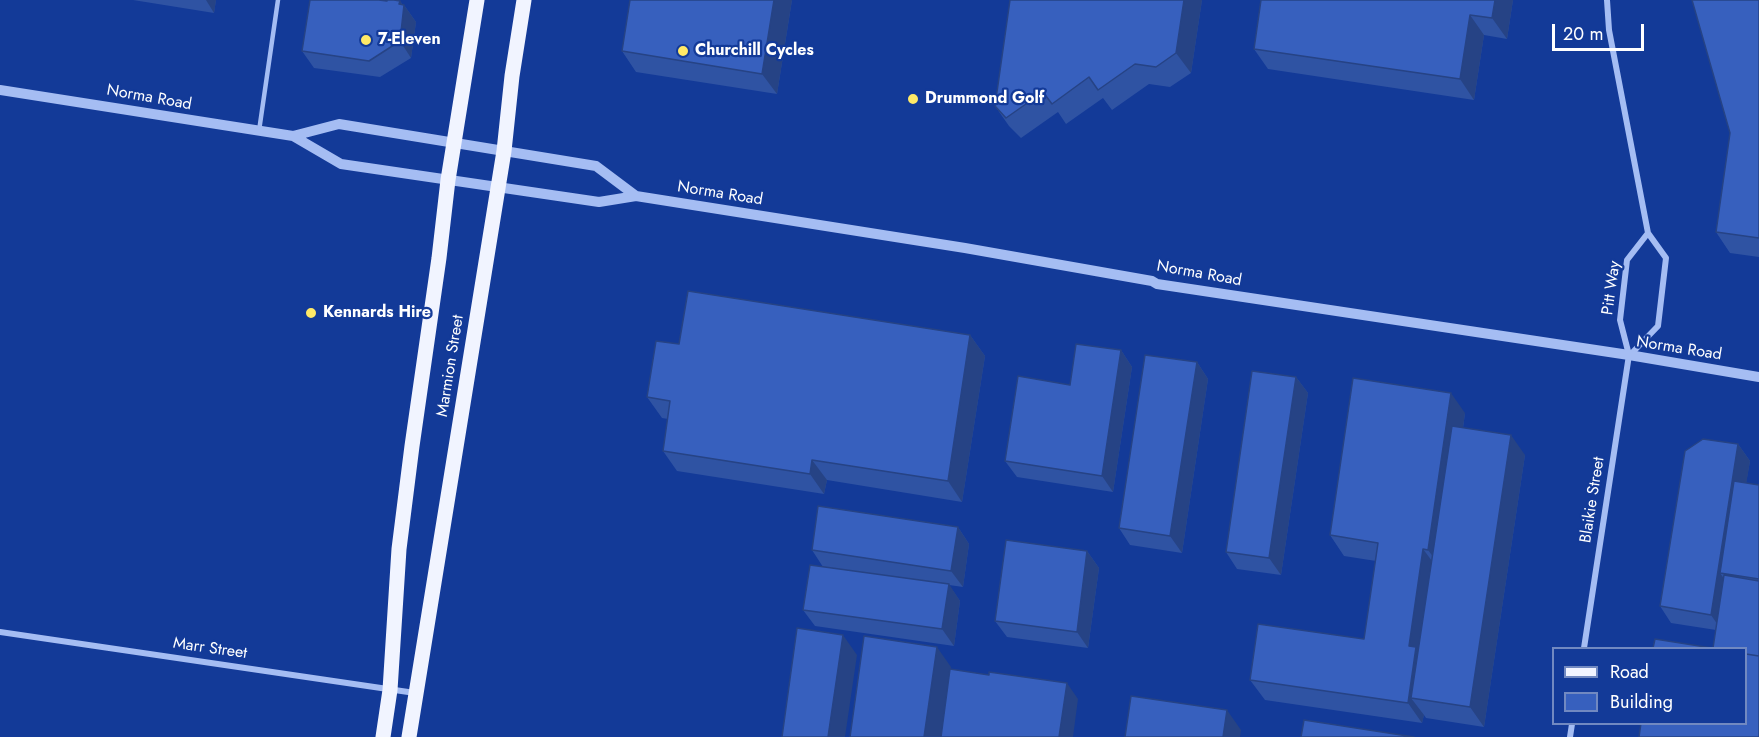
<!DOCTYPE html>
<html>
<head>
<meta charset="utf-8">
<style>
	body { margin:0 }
	#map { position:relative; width:1759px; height:737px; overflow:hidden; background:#133a98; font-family:Jost,sans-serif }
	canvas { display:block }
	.legend { position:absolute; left:1552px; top:647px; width:195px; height:78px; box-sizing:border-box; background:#133a98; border:2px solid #7189c1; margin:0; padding:8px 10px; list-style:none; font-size:18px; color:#fff }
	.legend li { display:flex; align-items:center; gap:12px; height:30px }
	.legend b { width:30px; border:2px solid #7189c1 }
	.scale { position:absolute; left:1552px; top:24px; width:92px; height:27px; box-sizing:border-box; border:3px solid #fff; border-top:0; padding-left:8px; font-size:18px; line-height:21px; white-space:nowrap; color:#fff; -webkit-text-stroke:4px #133a98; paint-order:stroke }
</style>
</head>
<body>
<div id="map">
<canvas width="1759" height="737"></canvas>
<ul class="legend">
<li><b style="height:8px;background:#f1f4ff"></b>Road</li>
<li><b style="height:16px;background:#3760be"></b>Building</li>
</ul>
<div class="scale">20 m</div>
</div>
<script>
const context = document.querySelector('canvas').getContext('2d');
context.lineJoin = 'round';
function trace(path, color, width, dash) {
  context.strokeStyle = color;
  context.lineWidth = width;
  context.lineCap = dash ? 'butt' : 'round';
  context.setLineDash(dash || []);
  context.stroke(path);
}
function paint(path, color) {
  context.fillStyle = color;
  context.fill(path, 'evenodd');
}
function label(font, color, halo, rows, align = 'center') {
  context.font = font + ' Jost,sans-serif';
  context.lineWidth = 4.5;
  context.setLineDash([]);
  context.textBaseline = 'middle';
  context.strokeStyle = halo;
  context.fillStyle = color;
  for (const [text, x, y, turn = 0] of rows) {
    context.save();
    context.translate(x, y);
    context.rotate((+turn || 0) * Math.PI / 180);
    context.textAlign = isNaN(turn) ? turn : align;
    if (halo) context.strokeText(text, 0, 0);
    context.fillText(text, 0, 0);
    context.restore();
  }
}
const service = new Path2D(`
	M 259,131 L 278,0`);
const minor = new Path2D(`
	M 1607,0 L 1609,30 L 1648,233 L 1666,258 L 1658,326 L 1630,355
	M 0,632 L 415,693
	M 1584,648 L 1629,355 L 1620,320 L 1627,260 L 1648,233
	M 1570,737 L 1572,724`);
const tertiary = new Path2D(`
	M 0,90 L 293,136 L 341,164 L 599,202 L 636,196 L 965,248 L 1152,281 L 1157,284 L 1629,355 L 1759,377
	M 293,136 L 339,124 L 596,166 L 636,196`);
const primary = new Path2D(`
	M 383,737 L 390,690 L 399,549 L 412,446 L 439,258 L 448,180 L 477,0
	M 409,737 L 504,151 L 512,76 L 524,0`);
const wall = new Path2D(`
	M 133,0 L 216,0 L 214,13 Z
	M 792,0 L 777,94 L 636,72 L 622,51 Z
	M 1010,0 L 1202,0 L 1191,73 L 1170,87 L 1149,84 L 1112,110 L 1103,98 L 1066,124 L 1058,112 L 1021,138 L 1009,126 L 995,106 Z
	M 1261,0 L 1513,0 L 1507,39 L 1484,35 L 1474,100 L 1268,69 L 1254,49 Z
	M 1759,0 L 1759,257 L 1730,253 L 1716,232 Z
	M 400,1 L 403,5 L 404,5 L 416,22 L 411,58 L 380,77 L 314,68 L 302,51 Z
	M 970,335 L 985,356 L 962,502 L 827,480 L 824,494 L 677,471 L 663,451 L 668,419 L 662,418 L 647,397 L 679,344 Z
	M 1121,350 L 1132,367 L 1113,492 L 1017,477 L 1005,461 Z
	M 1197,362 L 1208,379 L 1182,553 L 1130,545 L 1119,528 Z
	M 1296,377 L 1308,393 L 1281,575 L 1237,569 L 1226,552 Z
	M 1465,413 L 1463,428 L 1525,455 L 1484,727 L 1426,718 L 1424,715 L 1422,723 L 1265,700 L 1250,680 L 1364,639 L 1376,561 L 1344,556 L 1330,535 Z
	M 1738,444 L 1750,461 L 1746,483 L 1759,485 L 1759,737 L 1746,723 L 1716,630 L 1671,623 L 1660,606 Z
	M 958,527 L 969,544 L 963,587 L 949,585 L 960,601 L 954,646 L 815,626 L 803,610 L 823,567 L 812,550 Z
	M 1087,551 L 1099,568 L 1088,648 L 1007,637 L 995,621 Z`);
const shadedWall = new Path2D(`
	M 206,0 L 216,0 L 214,13 Z
	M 774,0 L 792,0 L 777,94 L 762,74 Z
	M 1184,0 L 1202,0 L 1191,73 L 1176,53 Z
	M 1495,0 L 1513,0 L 1507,39 L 1492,18 Z
	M 400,1 L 404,7 L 404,5 L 416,22 L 411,58 L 400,41 Z
	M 1470,15 L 1484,35 L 1474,100 L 1460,79 Z
	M 970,335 L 985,356 L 962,502 L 948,481 Z
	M 1121,350 L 1132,367 L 1113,492 L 1102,476 Z
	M 1197,362 L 1208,379 L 1182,553 L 1170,536 Z
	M 1296,377 L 1308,393 L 1281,575 L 1269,558 Z
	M 1451,393 L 1465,413 L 1443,570 L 1428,550 Z
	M 1511,435 L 1525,455 L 1484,727 L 1470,707 Z
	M 1738,444 L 1750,461 L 1731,575 L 1720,573 L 1730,587 L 1722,631 L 1711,615 Z
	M 812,460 L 827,480 L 824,494 L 810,474 Z
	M 958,527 L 969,544 L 963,587 L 951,571 Z
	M 1423,549 L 1438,569 L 1411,698 L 1424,715 L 1422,723 L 1408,703 L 1409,646 Z
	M 1087,551 L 1099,568 L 1088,648 L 1077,632 Z
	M 949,584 L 960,601 L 954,646 L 942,629 Z
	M 843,635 L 857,655 L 845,737 L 828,737 Z
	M 937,647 L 951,667 L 941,737 L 924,737 Z
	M 1067,683 L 1078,699 L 1073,737 L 1059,737 Z
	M 1227,710 L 1241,730 L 1240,737 L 1223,737 Z`);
const building = new Path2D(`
	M 310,0 L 379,0 L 387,1 L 387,0 L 394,0 L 400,1 L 399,4 L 404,5 L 400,41 L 369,61 L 302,51 Z
	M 630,0 L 774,0 L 762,74 L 622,51 Z
	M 1010,0 L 1184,0 L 1176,53 L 1156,67 L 1135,64 L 1098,90 L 1089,77 L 1052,104 L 1043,92 L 1006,118 L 995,106 Z
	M 1261,0 L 1495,0 L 1492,18 L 1470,15 L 1460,79 L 1254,49 Z
	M 1692,0 L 1759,0 L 1759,238 L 1716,232 L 1730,133 Z
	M 688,291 L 970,335 L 948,481 L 812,460 L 810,474 L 663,451 L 670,401 L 647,397 L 656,341 L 679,344 Z
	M 1076,344 L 1121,350 L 1102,476 L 1005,461 L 1018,376 L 1070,385 Z
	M 1145,355 L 1197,362 L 1170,536 L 1119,528 Z
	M 1252,371 L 1296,377 L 1269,558 L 1226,552 Z
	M 1353,378 L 1451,393 L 1428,550 L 1423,549 L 1409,646 L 1416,647 L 1408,703 L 1250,680 L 1258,624 L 1364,639 L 1378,543 L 1330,535 Z
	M 1452,426 L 1511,435 L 1470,707 L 1411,698 Z
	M 1703,439 L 1738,444 L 1711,615 L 1660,606 L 1685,451 Z
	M 1734,481 L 1759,485 L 1759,579 L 1720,573 Z
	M 818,506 L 958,527 L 951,571 L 812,550 Z
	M 1006,540 L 1087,551 L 1077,632 L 995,621 Z
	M 810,565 L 949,584 L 942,629 L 803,610 Z
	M 1724,575 L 1759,581 L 1759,656 L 1746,654 L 1746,648 L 1713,648 Z
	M 797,628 L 843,635 L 828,737 L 782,737 Z
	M 864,636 L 937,647 L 924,737 L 850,737 Z
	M 1655,639 L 1712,648 L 1653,648 Z
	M 1746,654 L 1759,656 L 1759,737 L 1639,737 L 1641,723 L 1746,723 Z
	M 950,669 L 989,675 L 989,672 L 1067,683 L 1059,737 L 941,737 Z
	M 1131,696 L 1227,710 L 1223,737 L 1125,737 Z
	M 1304,720 L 1414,737 L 1301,737 Z`);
const markers = [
	[366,40,6,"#ffe967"],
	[683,51,6,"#ffe967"],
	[913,99,6,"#ffe967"],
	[311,313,6,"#ffe967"]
];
const poiNames = [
	["7-Eleven",378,40],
	["Churchill Cycles",695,51],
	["Drummond Golf",925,99],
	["Kennards Hire",323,313]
];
const streetNames = [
	["Norma Road",149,98,10],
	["Norma Road",720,194,9],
	["Norma Road",1199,274,10],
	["Pitt Way",1612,288,-82],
	["Norma Road",1679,349,9],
	["Marmion Street",451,366,-81],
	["Blaikie Street",1593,500,-81],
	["Marr Street",210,649,8]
];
trace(service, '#a5bdf3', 4.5);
trace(minor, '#a5bdf3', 6);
trace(tertiary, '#a5bdf3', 10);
trace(primary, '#f1f4ff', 15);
paint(wall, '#2f53a3');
paint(shadedWall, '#264385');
paint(building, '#3760be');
trace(building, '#264385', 1.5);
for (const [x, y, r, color] of markers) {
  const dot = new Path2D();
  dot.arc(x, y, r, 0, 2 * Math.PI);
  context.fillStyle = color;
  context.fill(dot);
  trace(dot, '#133a98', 2);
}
label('bold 16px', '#fff', '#133a98', poiNames, 'left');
label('16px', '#fff', '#133a98', streetNames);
</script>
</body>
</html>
